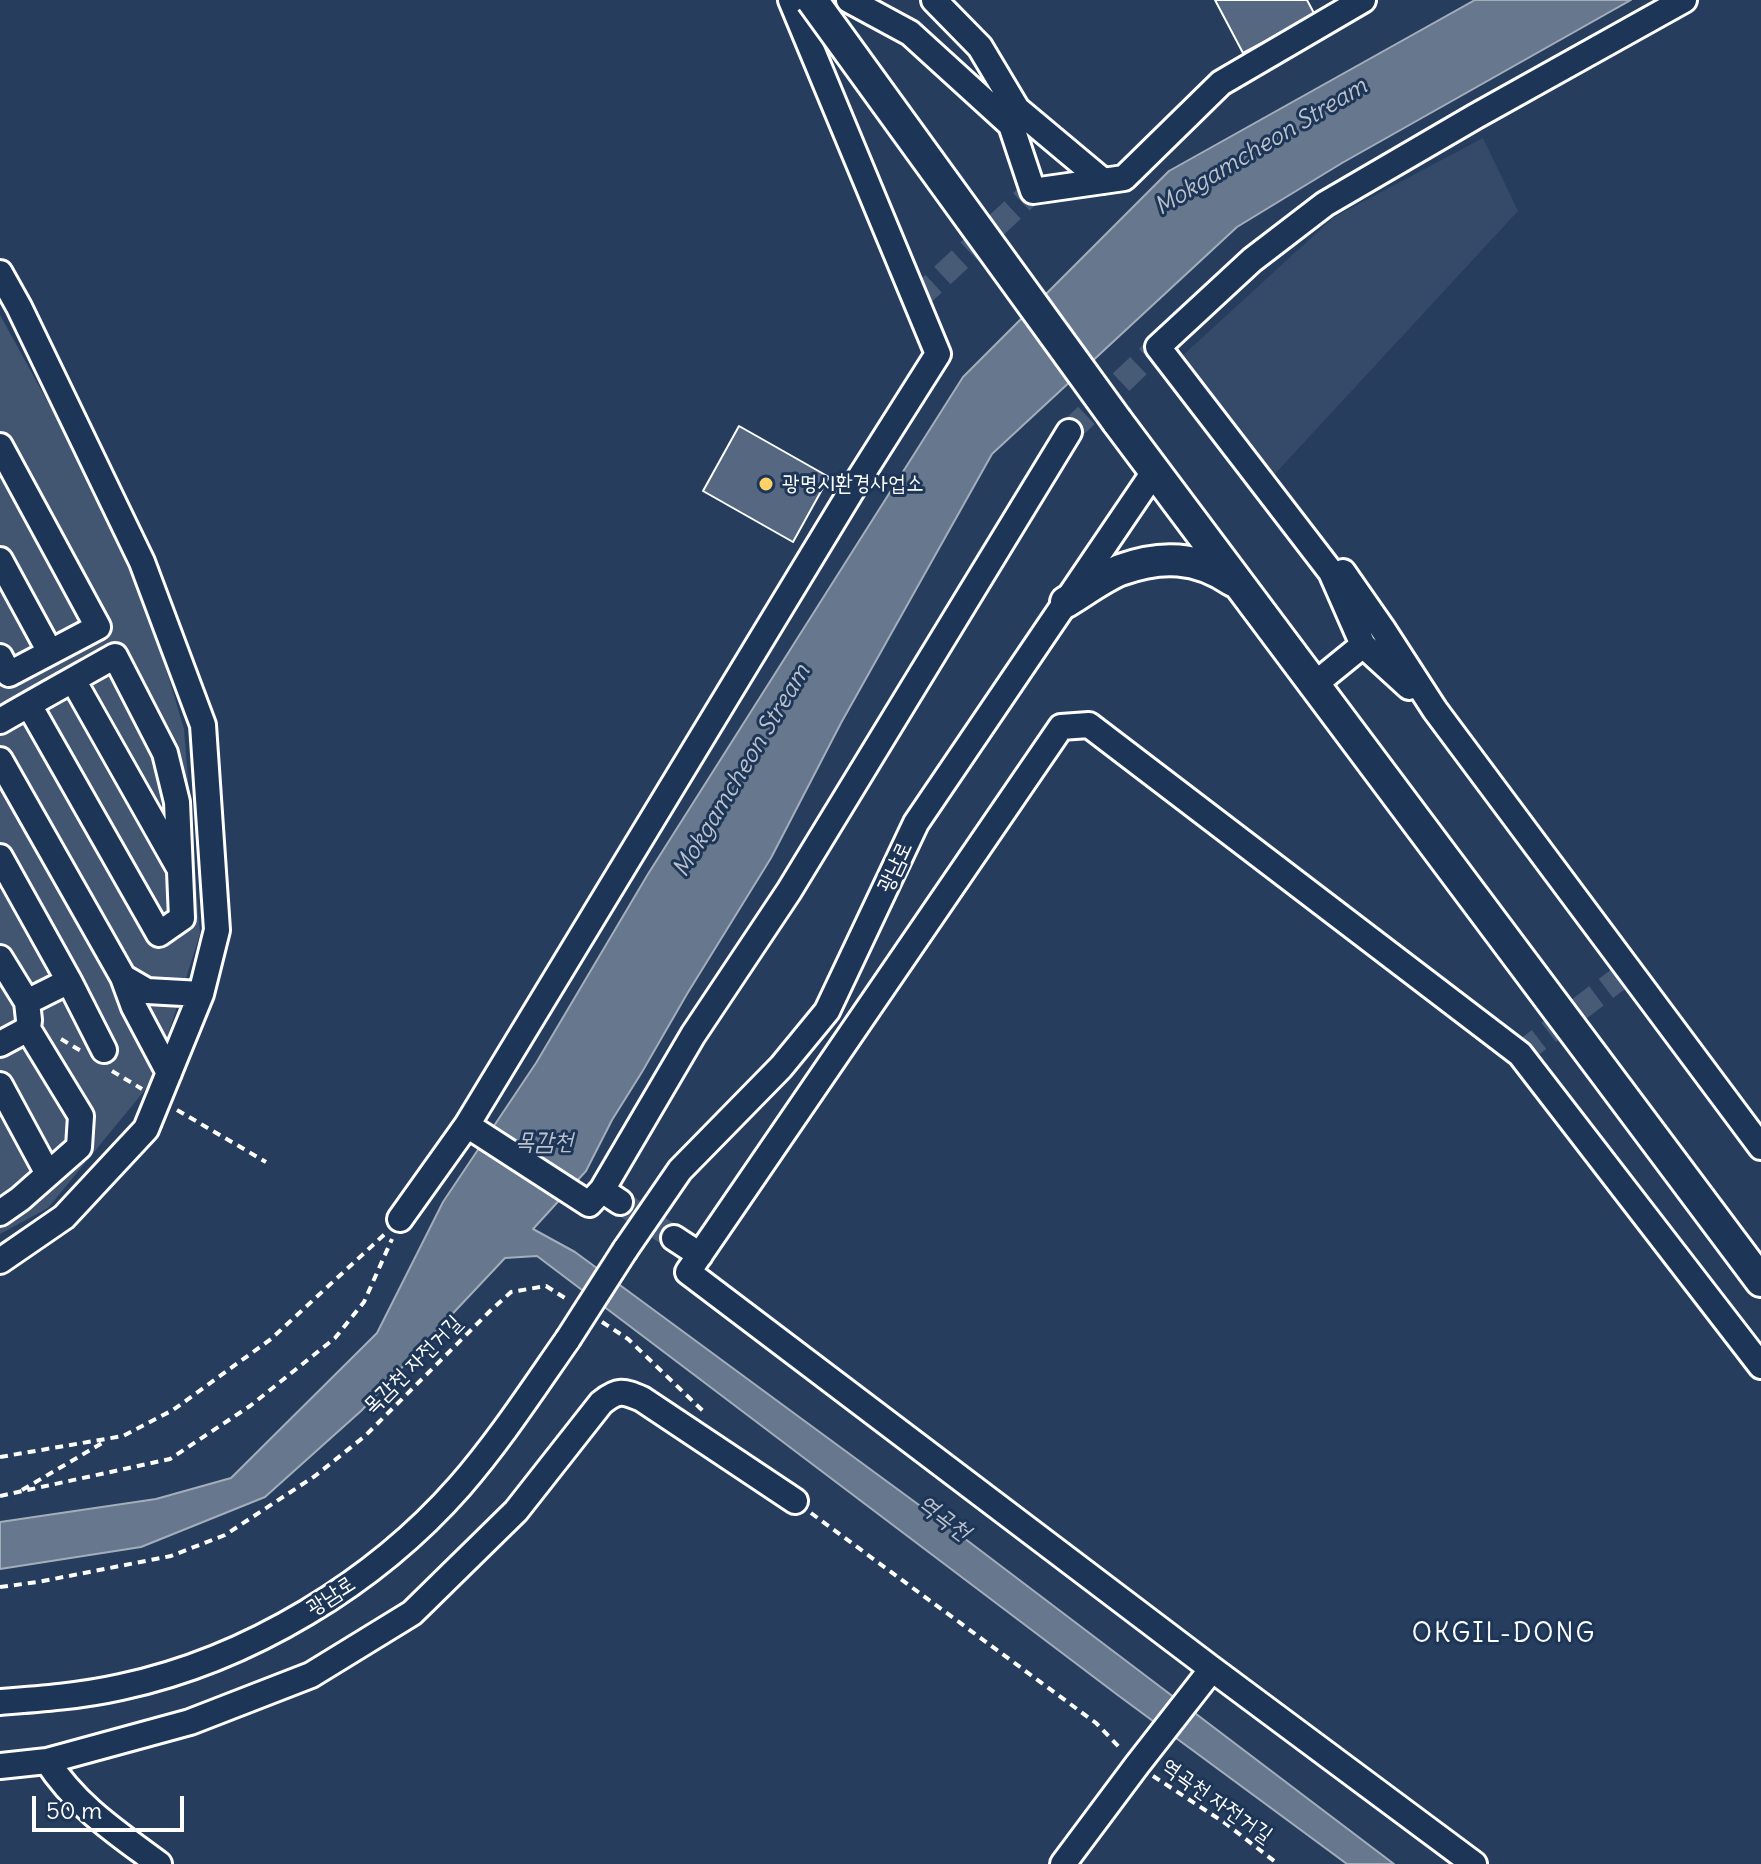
<!DOCTYPE html>
<html>
<head>
<meta charset="utf-8">
<style>
	body { margin:0 }
	#map { position:relative; width:1761px; height:1864px; overflow:hidden; background:#263d5e; font-family:Delius,sans-serif }
	canvas { display:block }
	.scale { position:absolute; left:32px; top:1796px; width:152px; height:36px; box-sizing:border-box; border:4px solid #fff; border-top:0; padding-left:10px; font-size:24px; line-height:28px; white-space:nowrap; color:#fff; -webkit-text-stroke:6px #1d3557; paint-order:stroke }
</style>
</head>
<body>
<div id="map">
<canvas width="1761" height="1864"></canvas>
<div class="scale">50 m</div>
</div>
<script>
const context = document.querySelector('canvas').getContext('2d');
context.lineJoin = 'round';
function paint(path, color) {
  context.fillStyle = color;
  context.fill(path, 'evenodd');
}
function trace(path, color, width, dash) {
  context.strokeStyle = color;
  context.lineWidth = width;
  context.lineCap = dash ? 'butt' : 'round';
  context.setLineDash(dash || []);
  context.stroke(path);
}
function label(font, color, halo, rows, align = 'center') {
  context.font = font + ' Delius,"Poor Story",sans-serif';
  context.lineWidth = 6;
  context.setLineDash([]);
  context.textBaseline = 'middle';
  context.strokeStyle = halo;
  context.fillStyle = color;
  for (const [text, x, y, turn = 0] of rows) {
    context.save();
    context.translate(x, y);
    context.rotate((+turn || 0) * Math.PI / 180);
    context.textAlign = isNaN(turn) ? turn : align;
    if (halo) context.strokeText(text, 0, 0);
    context.fillText(text, 0, 0);
    context.restore();
  }
}
const built = new Path2D(`
	M 1483,138 L 1518,211 L 1273,476 L 1180,358 L 1334,217 Z`);
const green = new Path2D(`
	M 0,315 L 132,555 L 184,729 L 200,934 L 154,1079 L 48,1208 L 0,1234 Z`);
const water = new Path2D(`
	M 1475,0 L 1631,0 L 1342,163 L 1237,227 L 992,454 L 841,723 L 771,858 L 687,994 L 642,1072 L 612,1120 L 586,1171 L 533,1229 L 575,1252 L 791,1411 L 964,1538 L 1394,1864 L 1347,1864 L 1119,1696 L 537,1256 L 505,1258 L 361,1411 L 265,1497 L 141,1547 L 0,1569 L 0,1522 L 156,1499 L 231,1478 L 377,1333 L 443,1202 L 536,1063 L 648,874 L 963,377 L 1169,171 Z`);
const building = new Path2D(`
	M 1215,0 L 1307,0 L 1315,15 L 1243,53 Z
	M 739,426 L 829,477 L 793,542 L 703,491 Z`);
const minorTunnel = new Path2D(`
	M 916,300 L 1033,191
	M 1069,432 L 1158,347
	M 1520,1054 L 1629,971
	M 620,1202 L 674,1238`);
const path = new Path2D(`
	M 61,1039 L 81,1051
	M 112,1071 L 142,1089
	M 177,1110 L 266,1162
	M 602,1322 L 628,1339 L 703,1411
	M 0,1457 L 123,1436 L 173,1410 L 271,1339 L 387,1232
	M 22,1490 L 104,1442
	M 0,1496 L 170,1459 L 250,1406 L 335,1338 L 364,1302 L 392,1239
	M 811,1513 L 1096,1723 L 1122,1750
	M 0,1587 L 38,1582 L 171,1556 L 225,1535 L 315,1476 L 365,1436 L 490,1311 L 511,1292 L 546,1286 L 568,1300
	M 1153,1776 L 1225,1823 L 1278,1864`);
const minor = new Path2D(`
	M 849,0 L 910,33 L 1011,125 L 1033,191 L 1124,178 L 1221,83 L 1363,0
	M 934,0 L 980,47 L 1017,109
	M 992,107 L 1017,109 L 1103,181
	M 0,273 L 19,307 L 142,562 L 203,725 L 217,930 L 201,994 L 146,1129 L 64,1217 L 0,1261
	M 0,446 L 98,627 L 9,674 L 0,657
	M 0,560 L 50,652
	M 1343,572 L 1382,628 L 1435,710 L 1761,1147
	M 1363,645 L 1409,687
	M 73,680 L 178,866
	M 1315,684 L 1363,645 L 1331,572 L 1158,347 L 1252,260 L 1325,204 L 1476,116 L 1684,0
	M 0,721 C 38,699 76,678 115,656 L 165,753 L 177,802 L 182,918 L 159,934 L 29,705
	M 0,760 L 123,977
	M 0,857 L 69,981 L 27,1002 L 29,1020 L 28,1029 L 81,1116 L 79,1147 L 20,1199 L 0,1213
	M 0,958 L 27,1002
	M 69,981 L 104,1050
	M 0,1044 L 28,1029
	M 169,1073 L 134,1007 L 123,977 L 147,991 L 201,994
	M 0,1085 L 48,1174
	M 467,1125 L 589,1204 L 602,1190 L 620,1202
	M 602,1190 L 693,1035 L 789,891 L 1069,432
	M 400,1219 L 467,1125 L 852,490 L 938,354 L 791,0
	M 674,1238 L 700,1255
	M 625,1250 L 680,1170 L 781,1067 L 827,1011 L 916,823 L 1154,472
	M 0,1702 C 40,1699 81,1696 121,1687 C 248,1660 375,1583 460,1486 C 500,1440 533,1389 568,1339
	M 47,1761 C 77,1807 116,1832 159,1864
	M 0,1766 L 47,1761 L 190,1722 L 311,1675 L 412,1613 L 516,1511 L 601,1403 C 618,1389 623,1391 642,1399 L 795,1501
	M 1063,1864 L 1137,1765 L 1212,1669
	M 1474,1864 L 1212,1669 L 688,1272 L 1061,727 L 1089,725 L 1520,1054 L 1761,1366`);
const major = new Path2D(`
	M 1117,421 L 1761,1281
	M 1066,602 C 1083,592 1101,578 1120,570 C 1161,555 1197,556 1233,581`);
const minorBridge = new Path2D(`
	M 568,1339 L 625,1250`);
const majorBridge = new Path2D(`
	M 812,0 L 1117,421`);
const markers = [
	[766,484,8,"#ffd166"]
];
const poiNames = [
	["광명시환경사업소",782,484]
];
const streetNames = [
	["광남로",895,867,-65],
	["목감천 자전거길",413,1365,-45],
	["광남로",331,1596,-33],
	["역곡천 자전거길",1217,1801,35]
];
const waterNames = [
	["Mokgamcheon Stream",1261,147,-31],
	["Mokgamcheon Stream",742,771,-59],
	["목감천",544,1142],
	["역곡천",944,1518,37]
];
const quarterNames = [
	["OKGIL-DONG",1504,1635]
];
paint(built, '#344a68');
paint(green, '#425672');
paint(water, '#67788e');
trace(water, '#a4aebb', 2);
paint(building, '#556781');
trace(building, '#fff', 2);
trace(minorTunnel, '#475a76', 24, [24, 12]);
trace(minor, '#fff', 30);
trace(major, '#fff', 36);
trace(path, '#fff', 4, [8, 6]);
trace(minor, '#1d3557', 24);
trace(major, '#1d3557', 30);
trace(minorBridge, '#fff', 30, []);
trace(majorBridge, '#fff', 36, []);
trace(minorBridge, '#1d3557', 24);
trace(majorBridge, '#1d3557', 30);
for (const [x, y, r, color] of markers) {
  const dot = new Path2D();
  dot.arc(x, y, r, 0, 2 * Math.PI);
  context.fillStyle = color;
  context.fill(dot);
  trace(dot, '#1d3557', 3);
}
label('22px', '#fff', '#1d3557', poiNames, 'left');
label('22px', '#fff', '#1d3557', streetNames);
label('italic 24px', '#bbc2cc', '#1d3557', waterNames);
context.letterSpacing = '2px';
label('26px', '#fff', '#1d3557', quarterNames);
context.letterSpacing = '0px';
</script>
</body>
</html>
